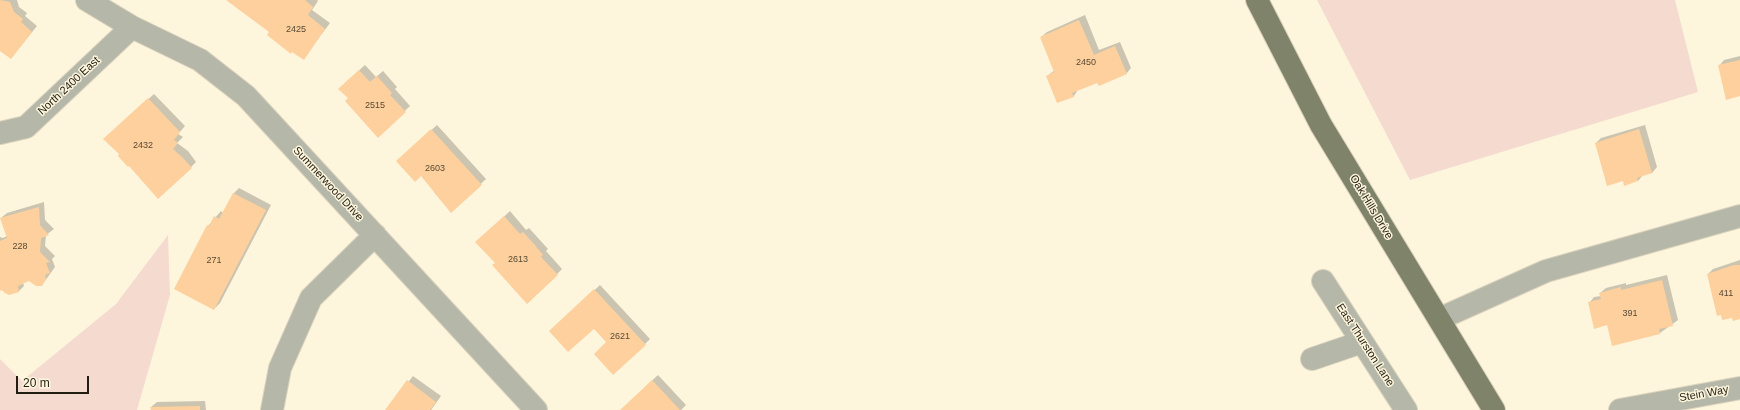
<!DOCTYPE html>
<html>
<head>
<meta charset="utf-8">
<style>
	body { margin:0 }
	#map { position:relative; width:1740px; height:410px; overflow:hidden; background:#fdf5dc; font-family:Helvetica,sans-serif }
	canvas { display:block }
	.scale { position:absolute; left:16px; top:376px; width:73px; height:18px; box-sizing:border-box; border:2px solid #211d11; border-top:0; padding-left:5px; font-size:12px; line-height:14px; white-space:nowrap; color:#211d11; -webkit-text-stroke:3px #fdf5dc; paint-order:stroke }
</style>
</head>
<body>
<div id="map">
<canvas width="1740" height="410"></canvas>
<div class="scale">20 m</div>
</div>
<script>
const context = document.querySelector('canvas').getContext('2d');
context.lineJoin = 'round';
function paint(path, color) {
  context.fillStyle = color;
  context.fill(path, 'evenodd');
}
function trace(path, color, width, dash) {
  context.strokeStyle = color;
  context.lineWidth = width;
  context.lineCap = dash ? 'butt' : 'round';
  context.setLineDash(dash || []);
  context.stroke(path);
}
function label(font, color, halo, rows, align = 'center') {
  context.font = font + ' Helvetica,sans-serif';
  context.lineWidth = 3;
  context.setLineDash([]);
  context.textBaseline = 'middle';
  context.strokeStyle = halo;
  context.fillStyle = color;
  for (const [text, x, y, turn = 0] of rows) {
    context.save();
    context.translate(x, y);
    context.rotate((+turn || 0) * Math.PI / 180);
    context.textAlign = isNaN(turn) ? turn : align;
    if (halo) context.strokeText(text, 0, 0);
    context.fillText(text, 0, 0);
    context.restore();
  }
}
const green = new Path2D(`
	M 1317,0 L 1675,0 L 1698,92 L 1410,180 Z
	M 168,235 L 170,295 L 137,410 L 0,410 L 0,359 L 22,381 L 116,304 Z`);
const shadow = new Path2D(`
	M 0,0 L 17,0 L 19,7 L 27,13 L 25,16 L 37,26 L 11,58 L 0,50 Z
	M 228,0 L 317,0 L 318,1 L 312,10 L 330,23 L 304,58 L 292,51 L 271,31 Z
	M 1085,15 L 1099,50 L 1120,42 L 1131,68 L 1126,74 L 1097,82 L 1078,90 L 1073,97 L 1047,76 L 1055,70 L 1041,37 L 1047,32 Z
	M 1740,56 L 1740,95 L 1719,66 L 1724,60 Z
	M 365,65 L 376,77 L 383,71 L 397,87 L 395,89 L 410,106 L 378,137 L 349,98 L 345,83 Z
	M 154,94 L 185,126 L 178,134 L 183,137 L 177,143 L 188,151 L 196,162 L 191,167 L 121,154 L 110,134 Z
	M 437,125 L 486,179 L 451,212 L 434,192 L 435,190 L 403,156 Z
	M 1645,125 L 1657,167 L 1652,173 L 1643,175 L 1638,181 L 1623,180 L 1596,143 L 1601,138 Z
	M 239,188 L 271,205 L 220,303 L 214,309 L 208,226 L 221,211 L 223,213 L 233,194 Z
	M 44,202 L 45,220 L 54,229 L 46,235 L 45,246 L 55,256 L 52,259 L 55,267 L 42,285 L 29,280 L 23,283 L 24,286 L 18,292 L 0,290 L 0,237 L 3,238 L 7,236 L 1,218 L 7,213 Z
	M 510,211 L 526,230 L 529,228 L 548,249 L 546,251 L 562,269 L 557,274 L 496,263 L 482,237 Z
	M 1740,260 L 1740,318 L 1708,274 L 1713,269 Z
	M 1667,275 L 1678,320 L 1660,333 L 1607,324 L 1589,303 L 1594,297 L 1601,296 L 1600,293 L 1606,288 L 1626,283 L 1626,285 Z
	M 600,285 L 650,339 L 645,344 L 607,342 L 594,327 L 556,326 Z
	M 658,375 L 686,405 L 681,410 L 621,410 Z
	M 413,376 L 441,396 L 431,410 L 387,410 Z
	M 205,401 L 206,410 L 151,410 L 151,407 L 157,402 Z`);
const building = new Path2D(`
	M 0,0 L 10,2 L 14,12 L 23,19 L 21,22 L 32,32 L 11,59 L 0,51 Z
	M 226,0 L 305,0 L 313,7 L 308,15 L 325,29 L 304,60 L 292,52 L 291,54 L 267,35 L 269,32 Z
	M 1079,20 L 1094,55 L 1115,46 L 1127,74 L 1099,86 L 1097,83 L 1072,93 L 1074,97 L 1057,103 L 1046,76 L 1054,72 L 1040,37 Z
	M 1740,60 L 1740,96 L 1726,100 L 1718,65 Z
	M 359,70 L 370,82 L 377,76 L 392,93 L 390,95 L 406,112 L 378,138 L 345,101 L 348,98 L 338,89 Z
	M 148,98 L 180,132 L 174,140 L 178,143 L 173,149 L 182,157 L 192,168 L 158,199 L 129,166 L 128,167 L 118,156 L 119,154 L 103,139 Z
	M 431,129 L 482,185 L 451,213 L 421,176 L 415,182 L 396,161 Z
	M 1639,129 L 1652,173 L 1637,178 L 1638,181 L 1624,186 L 1623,181 L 1607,186 L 1595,143 Z
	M 233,193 L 266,210 L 214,310 L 174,289 L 207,225 L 209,226 L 214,216 L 219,219 Z
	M 39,207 L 40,225 L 49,235 L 41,238 L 40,252 L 50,262 L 46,263 L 50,273 L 45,275 L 46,279 L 42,286 L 36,286 L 29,281 L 18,286 L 19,292 L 9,295 L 5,293 L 2,290 L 0,291 L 0,241 L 7,238 L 0,218 Z
	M 504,216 L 520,234 L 523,232 L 534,244 L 543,255 L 541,257 L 558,275 L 527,304 L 492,265 L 495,263 L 475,242 Z
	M 1734,265 L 1740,265 L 1740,319 L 1733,321 L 1732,318 L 1722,320 L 1721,315 L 1717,316 L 1707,274 Z
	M 1662,280 L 1673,326 L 1659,329 L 1660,334 L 1612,346 L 1607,325 L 1594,329 L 1588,302 L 1601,299 L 1599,293 L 1621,287 L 1621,290 Z
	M 594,289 L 646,345 L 613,375 L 594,354 L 606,342 L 594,329 L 568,352 L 549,331 Z
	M 407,380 L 436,402 L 430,410 L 385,410 Z
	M 652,380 L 680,410 L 620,410 L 633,398 Z
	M 200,406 L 200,410 L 151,410 L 150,407 Z`);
const minor = new Path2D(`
	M 87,0 L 132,27 L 200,60 L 246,96 L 536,410
	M 0,133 L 26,127 L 132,27
	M 1323,281 L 1406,410
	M 1439,319 L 1546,271 L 1740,216
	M 1312,359 L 1362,342
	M 272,410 L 280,368 L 311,298 L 375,235
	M 1620,410 L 1740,388`);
const major = new Path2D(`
	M 1257,0 L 1321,125 L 1494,410`);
const numberNames = [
	["2425",296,30],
	["2450",1086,63],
	["2515",375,106],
	["2432",143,146],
	["2603",435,169],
	["228",20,247],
	["2613",518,260],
	["271",214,261],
	["411",1726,294],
	["391",1630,314],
	["2621",620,337]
];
const streetNames = [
	["North 2400 East",69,86,-43],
	["Summerwood Drive",328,184,47],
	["Oak Hills Drive",1371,207,59],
	["East Thurston Lane",1365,345,57],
	["Stein Way",1704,394,-10]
];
paint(green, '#f5dbcf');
paint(shadow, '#0003');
paint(building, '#fed09d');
trace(minor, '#dad2bc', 24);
trace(major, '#dad2bc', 24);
trace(minor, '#b5b7a9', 22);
trace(major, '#7f836a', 22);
label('9px', '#584a34', null, numberNames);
label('11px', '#211d11', '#fdf5dc', streetNames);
</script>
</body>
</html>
